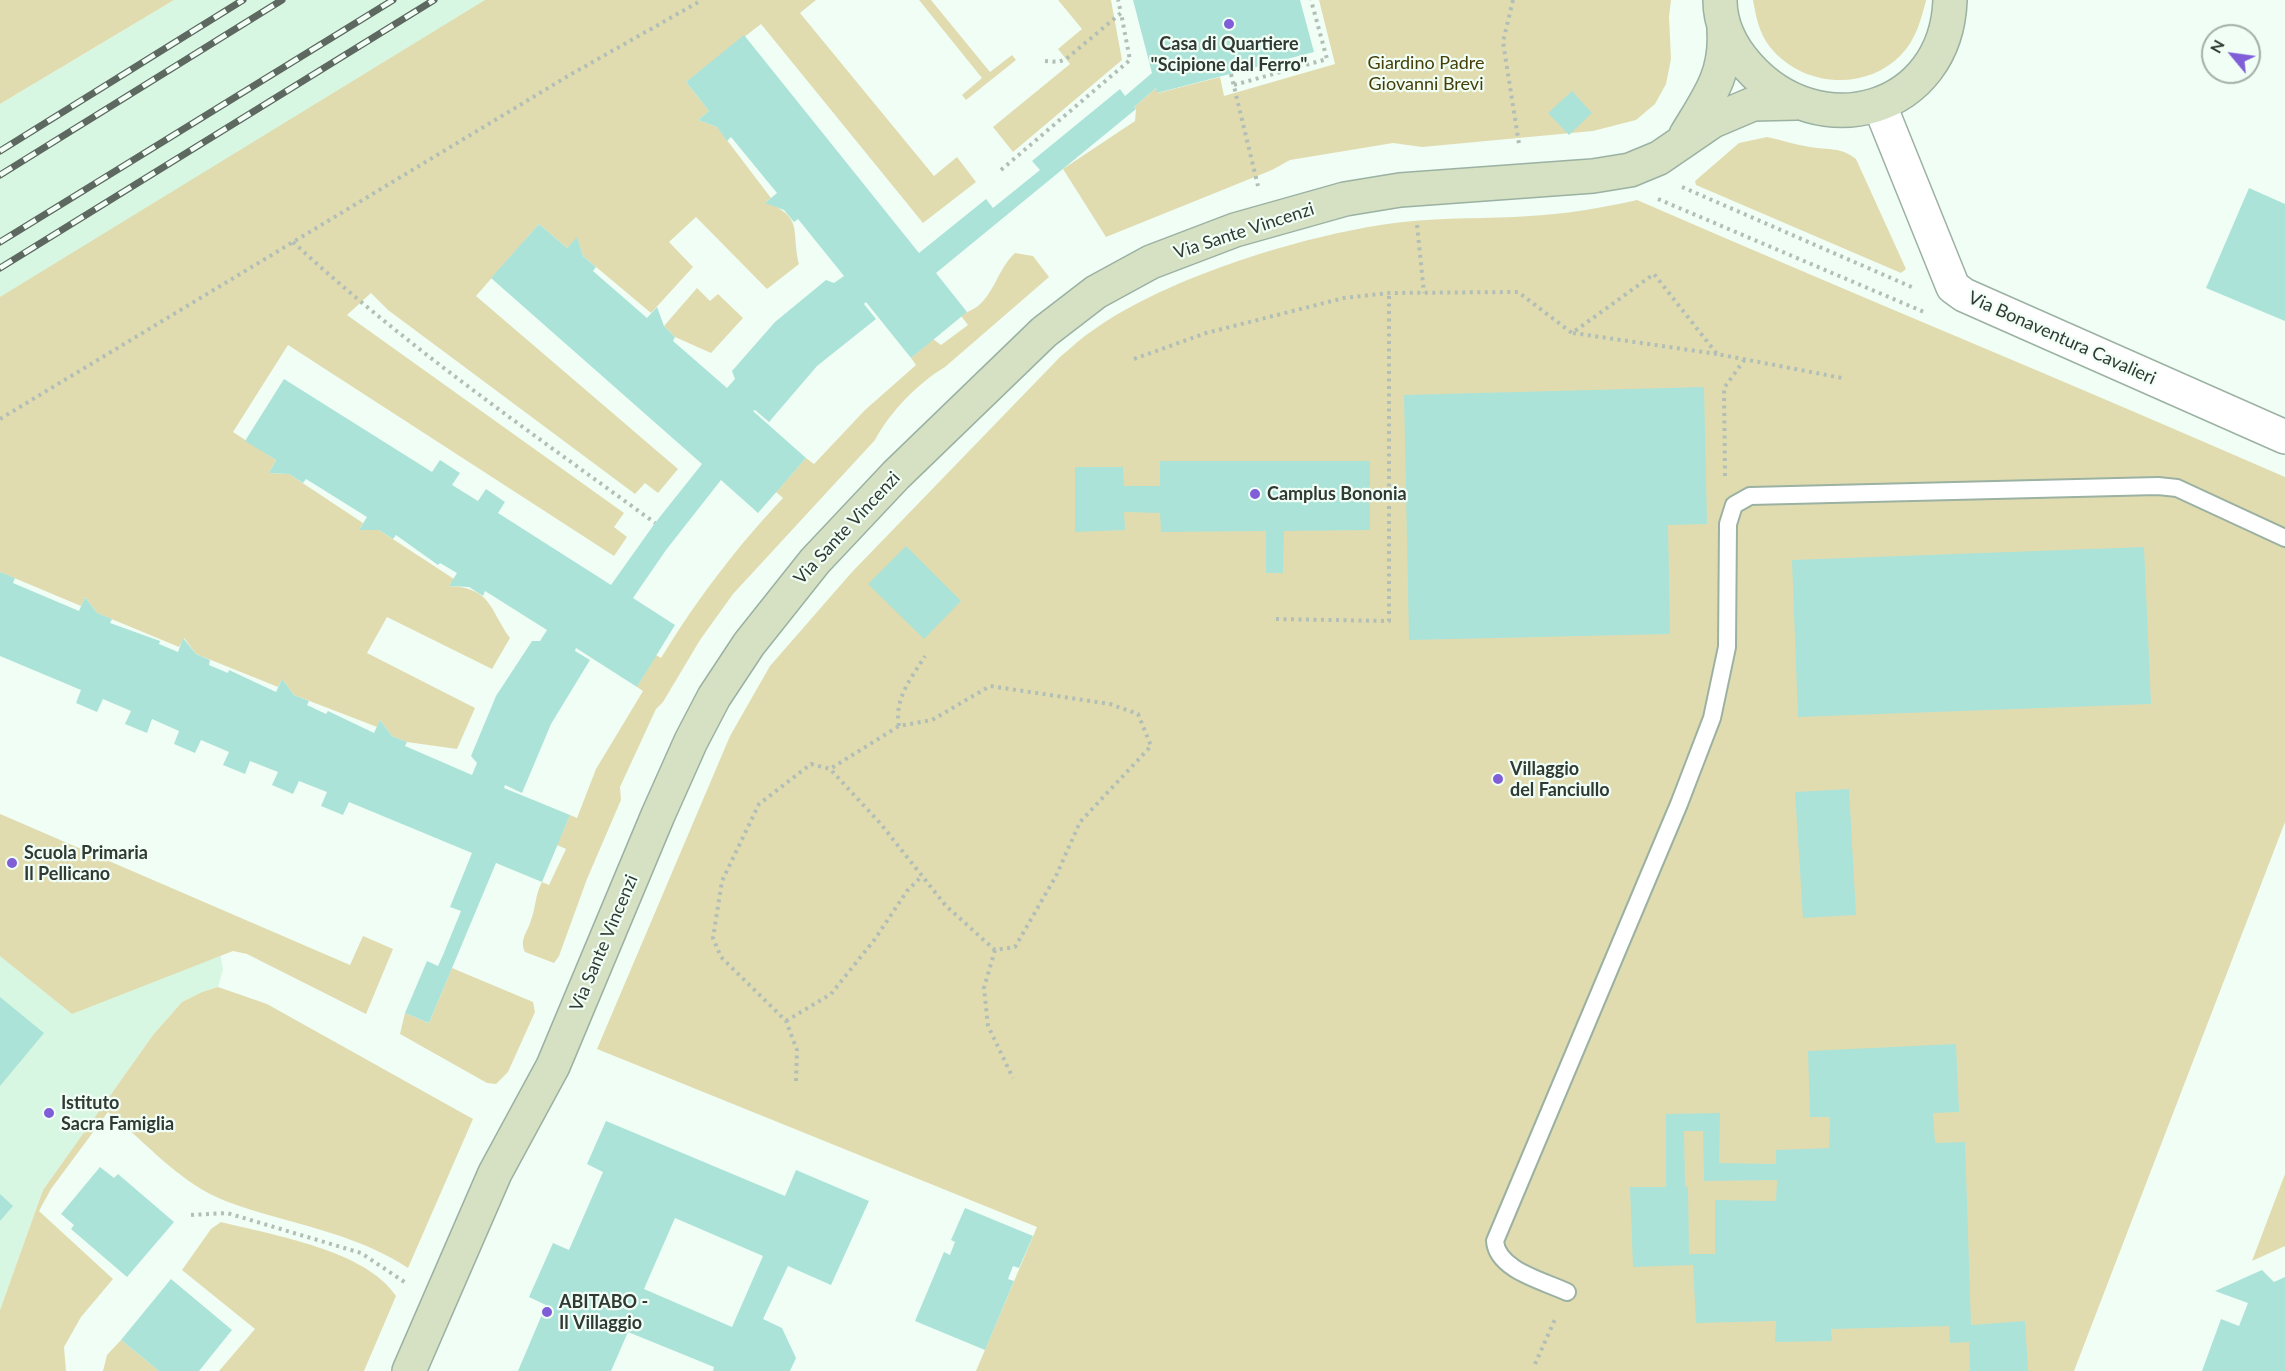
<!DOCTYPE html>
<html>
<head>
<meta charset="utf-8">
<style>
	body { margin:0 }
	#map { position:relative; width:2285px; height:1371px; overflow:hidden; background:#f0fef5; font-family:Lato,sans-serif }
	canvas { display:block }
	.north { position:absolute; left:2201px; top:24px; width:60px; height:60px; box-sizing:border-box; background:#f0fef5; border:2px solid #a3afa7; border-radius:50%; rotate:299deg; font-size:16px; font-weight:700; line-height:24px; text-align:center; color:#303933 }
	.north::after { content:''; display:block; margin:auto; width:21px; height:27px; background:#7f5ed8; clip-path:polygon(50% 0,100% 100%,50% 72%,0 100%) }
</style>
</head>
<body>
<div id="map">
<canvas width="2285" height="1371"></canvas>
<div class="north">N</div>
</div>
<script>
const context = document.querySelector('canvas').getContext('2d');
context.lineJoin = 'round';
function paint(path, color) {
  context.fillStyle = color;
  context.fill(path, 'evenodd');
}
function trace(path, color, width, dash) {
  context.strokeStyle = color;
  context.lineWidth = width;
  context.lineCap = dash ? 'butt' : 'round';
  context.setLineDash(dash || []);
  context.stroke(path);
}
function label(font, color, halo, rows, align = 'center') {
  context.font = font + ' Lato,sans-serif';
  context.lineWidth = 4.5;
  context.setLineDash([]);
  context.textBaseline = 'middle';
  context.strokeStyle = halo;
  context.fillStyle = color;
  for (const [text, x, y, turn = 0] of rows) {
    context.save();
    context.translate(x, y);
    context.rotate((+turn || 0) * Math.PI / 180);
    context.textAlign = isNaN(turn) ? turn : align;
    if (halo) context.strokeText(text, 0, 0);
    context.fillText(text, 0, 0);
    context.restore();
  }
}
const built = new Path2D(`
	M 174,0 L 596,0 L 0,348 L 0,104 Z
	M 0,814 L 212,906 L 223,970 L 218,987 L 202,992 L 182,1002 L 153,1035 L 43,1190 L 0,1310 Z`);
const green = new Path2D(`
	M 0,0 L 174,0 L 0,104 Z
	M 485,0 L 816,0 L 800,13 L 934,176 L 957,157 L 976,182 L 923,223 L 761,24 L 686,82 L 709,111 L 698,120 L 717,127 L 771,198 L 766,202 C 804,218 791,229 799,264 L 767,289 L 696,217 L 669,242 L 693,267 L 651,313 L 583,256 L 577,238 L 567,248 L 539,224 L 476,296 L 678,469 L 658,493 L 645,483 L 635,494 L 388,310 L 371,293 L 347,315 L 624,513 L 614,527 L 627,537 L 614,556 L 288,345 L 233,432 L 276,460 L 269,473 L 289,474 L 363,523 L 359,530 L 379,530 L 454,579 L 449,586 C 492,588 489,609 510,638 L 492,669 L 387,617 L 367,653 L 475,708 L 457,749 L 407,742 L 392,736 L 380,720 L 377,727 L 294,695 L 282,679 L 278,687 L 196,654 L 184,638 L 179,647 L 97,613 L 85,597 L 81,606 L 0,572 L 0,297 Z
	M 919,0 L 931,0 L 990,72 L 1012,55 L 1016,60 L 966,100 L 962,95 L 982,78 Z
	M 1058,0 L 1111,0 L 1122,60 L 1013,152 L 993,127 L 1070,64 L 1058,49 L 1082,29 Z
	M 1319,0 L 1671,0 L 1669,17 L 1671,59 L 1666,84 L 1655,104 L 1636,120 L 1593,131 L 1422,147 L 1393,143 L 1290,160 L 1272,170 L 1106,237 L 1063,169 L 1135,121 L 1136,109 L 1134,107 L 1156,88 L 1158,93 L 1220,77 L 1224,96 L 1335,64 Z
	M 1753,0 L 1926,0 L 1926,1 C 1921,19 1916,40 1901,55 C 1865,92 1802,87 1770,47 C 1759,33 1756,17 1753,0 Z
	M 1767,137 C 1782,140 1796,145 1810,147 C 1829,150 1841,147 1856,159 L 1906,269 L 1901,273 L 1696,185 L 1695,181 L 1739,143 Z
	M 1637,200 C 1853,294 2070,383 2285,477 L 2285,822 L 2074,1371 L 976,1371 L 1037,1227 L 597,1049 L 730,736 L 770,666 L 852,572 L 1060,357 C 1071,348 1081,338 1092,331 C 1166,277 1312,232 1403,222 C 1445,217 1487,219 1530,216 C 1566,214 1602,208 1637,200 Z
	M 1015,253 L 1033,256 L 1049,277 L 945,367 C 918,383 890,412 875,440 L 733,594 L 700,640 L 663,702 L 656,709 L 620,787 L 621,800 L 587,879 L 559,956 L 554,963 L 525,952 C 519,939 528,932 531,920 C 536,907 535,895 542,882 L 549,885 L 566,849 L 557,845 L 570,815 L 577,818 L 596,769 L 643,691 L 637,687 L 656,655 L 661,658 C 698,598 735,549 783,498 L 776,492 L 806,458 L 814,464 L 865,410 L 916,365 L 911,358 L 933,339 L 941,345 L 968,325 L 961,316 C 966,312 973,310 978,306 C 995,292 999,267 1015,253 Z
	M 697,288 L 710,301 L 718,294 L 743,318 L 711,353 L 675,337 L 664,326 Z
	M 0,814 L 350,965 L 363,936 L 393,949 L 366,1014 L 247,954 L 233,951 L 72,1014 L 0,956 Z
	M 452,968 L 533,1002 L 535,1012 L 508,1072 L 496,1084 L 487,1083 L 400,1034 L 405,1013 L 429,1023 Z
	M 218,987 L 267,1004 L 473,1119 L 408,1268 C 354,1232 288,1224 228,1202 C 180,1184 147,1143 108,1112 L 51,1189 L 39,1211 L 113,1279 L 81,1317 L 64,1347 L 66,1371 L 0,1371 L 0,1310 L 43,1190 L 153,1035 L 182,1002 L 202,992 Z
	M 2285,1174 L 2285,1246 L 2252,1261 Z
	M 221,1222 C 272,1235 366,1250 396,1296 L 364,1371 L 219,1371 L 255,1329 L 182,1270 L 211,1229 Z
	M 121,1340 L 159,1371 L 103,1371 L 107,1355 Z`);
const building = new Path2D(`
	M 1133,0 L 1300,0 L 1314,52 L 1157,93 L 1156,88 L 1134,107 L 1136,109 L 936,273 L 967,312 L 911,358 L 866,302 L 864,304 L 876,319 L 817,366 L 769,422 L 755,410 L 753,411 L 806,458 L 758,513 L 721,480 L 666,550 L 633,598 L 675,625 L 637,687 L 576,648 L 575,651 L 590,660 L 551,724 L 522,793 L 505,785 L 504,788 L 570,815 L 542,882 L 496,863 L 429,1023 L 405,1013 L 427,961 L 438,966 L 443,955 L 461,911 L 450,907 L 472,853 L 349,802 L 343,815 L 321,806 L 327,792 L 299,781 L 293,794 L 272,785 L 278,772 L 250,761 L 245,774 L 223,765 L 229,752 L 201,740 L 195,753 L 174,744 L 179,731 L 152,719 L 147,733 L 125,724 L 131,711 L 103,699 L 97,712 L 76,703 L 81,690 L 0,656 L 0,572 L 15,578 L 13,583 L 79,611 L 85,597 L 97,613 L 112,619 L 110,623 L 160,641 L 159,644 L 178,652 L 183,638 L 196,654 L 210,660 L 209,665 L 228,673 L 229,670 L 276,692 L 282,679 L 294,695 L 309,701 L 307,705 L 326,714 L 328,711 L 374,733 L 380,720 L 392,736 L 407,742 L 405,746 L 472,775 L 477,763 L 471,756 L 496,696 L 532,641 L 540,641 L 547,630 L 485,591 L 483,596 L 469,587 L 449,586 L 457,573 L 440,563 L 438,565 L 396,535 L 393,539 L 379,530 L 359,530 L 367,517 L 306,479 L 303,483 L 289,474 L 269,473 L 276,460 L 245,441 L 284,379 L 432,472 L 440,460 L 460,473 L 452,485 L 478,501 L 486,489 L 505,502 L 498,513 L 611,585 L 655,523 L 702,464 L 491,278 L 539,224 L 567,248 L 577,237 L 583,256 L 596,267 L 593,271 L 647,318 L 657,307 L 664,326 L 675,337 L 673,341 L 727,388 L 735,379 L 732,371 L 775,322 L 826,280 L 834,283 L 844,276 L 798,219 L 794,222 L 784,210 L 765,203 L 777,193 L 731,137 L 727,141 L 717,127 L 698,120 L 709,111 L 686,82 L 744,35 L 919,253 L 986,199 L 993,208 L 1040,170 L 1032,161 L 1120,89 L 1125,96 L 1152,73 Z
	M 1572,91 L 1592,113 L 1569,135 L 1548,113 Z
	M 2249,188 L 2285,204 L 2285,321 L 2206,288 Z
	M 1704,387 L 1707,524 L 1668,525 L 1670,634 L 1409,640 L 1404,395 Z
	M 1160,461 L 1370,461 L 1370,530 L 1284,531 L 1283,573 L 1266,573 L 1266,531 L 1161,532 L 1160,513 L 1124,512 L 1125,530 L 1075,532 L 1075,467 L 1123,467 L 1124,486 L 1160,486 Z
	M 906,546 L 961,601 L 924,639 L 868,584 Z
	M 2144,547 L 2151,704 L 1798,717 L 1792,560 Z
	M 1849,789 L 1856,915 L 1803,918 L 1795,792 Z
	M 0,997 L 44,1033 L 0,1086 Z
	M 1956,1044 L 1959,1112 L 1933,1113 L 1935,1143 L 1965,1142 L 1971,1325 L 2025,1321 L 2028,1371 L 1970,1371 L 1969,1342 L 1950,1343 L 1949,1326 L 1831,1329 L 1832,1341 L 1775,1342 L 1776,1321 L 1696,1323 L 1693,1265 L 1633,1267 L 1630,1187 L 1666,1187 L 1666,1114 L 1720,1113 L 1719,1163 L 1776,1164 L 1776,1150 L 1829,1148 L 1830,1117 L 1810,1117 L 1808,1051 ZM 1684,1131 L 1703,1131 L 1704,1181 L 1777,1180 L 1776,1201 L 1715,1200 L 1715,1254 L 1689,1254 L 1688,1187 L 1685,1187 Z
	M 606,1121 L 785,1196 L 796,1170 L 869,1201 L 831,1285 L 788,1266 L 763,1319 L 782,1328 L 796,1358 L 790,1371 L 713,1371 L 714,1367 L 628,1332 L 611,1371 L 518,1371 L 546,1305 L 529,1297 L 553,1243 L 569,1250 L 603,1172 L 587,1164 ZM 675,1218 L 763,1256 L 732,1327 L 644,1289 Z
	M 100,1167 L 114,1178 L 118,1174 L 174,1222 L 127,1277 L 71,1229 L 74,1225 L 61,1214 Z
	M 0,1194 L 13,1206 L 0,1221 Z
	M 965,1208 L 1033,1236 L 1019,1268 L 1013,1266 L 1008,1279 L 1014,1281 L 985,1350 L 915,1321 L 944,1252 L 950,1255 L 955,1242 L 951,1240 Z
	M 2262,1270 L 2274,1282 L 2285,1277 L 2285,1371 L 2202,1371 L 2221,1319 L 2239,1326 L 2248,1303 L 2215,1291 Z
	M 171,1279 L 232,1330 L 199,1371 L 159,1371 L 121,1340 Z`);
const path = new Path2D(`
	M 1513,0 L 1503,42 L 1519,144
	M 1045,61 L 1058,62 L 1066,59 L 1121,13 L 1118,0
	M 1231,74 L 1258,186
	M 1234,85 L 1327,59 L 1311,0
	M 1001,170 L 1130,60 L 1121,13
	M 1682,187 L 1914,288
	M 1658,199 L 1924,312
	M 1417,225 L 1424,293
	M 293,242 C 405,346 532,433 655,523
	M 1573,333 L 1717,354
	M 1134,359 L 1206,333 L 1344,298 L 1389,293 L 1518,292 L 1572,333 L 1654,274 L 1717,354 L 1842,378
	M 0,419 L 568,76 L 702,0
	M 1725,476 L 1724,388 L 1745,359
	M 1276,619 L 1389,621 L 1389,293
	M 899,726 C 894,698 911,679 925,656
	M 995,950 L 984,988 L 988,1026 L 1013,1078
	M 786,1021 L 831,994 L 875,939 L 907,891 L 922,876
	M 796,1081 L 797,1050 L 786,1021 L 721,957 L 713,938 L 722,881 L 759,804 L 811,764 L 830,769 L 899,726 L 932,720 L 990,686 L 1110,704 L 1138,714 L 1151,746 L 1080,822 L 1056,876 L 1015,947 L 995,950 L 946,906 L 880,823 L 830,769
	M 191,1215 L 227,1213 L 361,1253 L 406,1283
	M 1535,1364 L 1556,1317`);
const lane = new Path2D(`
	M 1567,1292 C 1544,1281 1497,1270 1495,1241 L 1679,804 L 1712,718 L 1727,647 L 1728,524 L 1734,505 L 1750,496 L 2158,486 L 2177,488 L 2285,538`);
const street = new Path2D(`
	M 1880,106 L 1953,287 L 1964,295 L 2285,437`);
const secondary = new Path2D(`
	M 1720,0 C 1720,25 1731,47 1748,66 C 1820,147 1946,112 1950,0
	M 1686,135 C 1708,98 1727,75 1724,30
	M 409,1371 L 495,1173 L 553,1066 L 658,815 L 691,741 L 714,697 L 749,644 L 815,561 L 896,475 L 1044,332 L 1096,292 L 1151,262 L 1235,230 L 1345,199 L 1400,190 L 1593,176 L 1630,170 L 1659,158 L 1713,121 L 1753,104 L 1796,103`);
const rail = new Path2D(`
	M 0,151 L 243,0
	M 0,175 L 282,0
	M 0,242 L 393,0
	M 0,268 L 434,0`);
const markers = [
	[1229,24,6,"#7f5ed8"],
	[1255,494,6,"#7f5ed8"],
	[1498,779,6,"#7f5ed8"],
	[12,863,6,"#7f5ed8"],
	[49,1113,6,"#7f5ed8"],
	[547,1312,6,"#7f5ed8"]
];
const poiNames = [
	["Casa di Quartiere",1229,44,"center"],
	["\"Scipione dal Ferro\"",1229,65,"center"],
	["Camplus Bononia",1267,494],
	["Villaggio",1510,769],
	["del Fanciullo",1510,790],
	["Scuola Primaria",24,853],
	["Il Pellicano",24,874],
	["Istituto",61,1103],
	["Sacra Famiglia",61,1124],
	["ABITABO -",559,1302],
	["Il Villaggio",559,1323]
];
const parkNames = [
	["Giardino Padre",1426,63],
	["Giovanni Brevi",1426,84]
];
const streetNames = [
	["Via Sante Vincenzi",1244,231,-18],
	["Via Bonaventura Cavalieri",2062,338,24],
	["Via Sante Vincenzi",847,528,-47],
	["Via Sante Vincenzi",604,943,-67]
];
paint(built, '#d8f7e2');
paint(green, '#e1dcb0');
paint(building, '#abe3d9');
trace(lane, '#9bb1a2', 20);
trace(street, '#9bb1a2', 36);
trace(secondary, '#9bb1a2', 36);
trace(path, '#b2bfb7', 4, [3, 4.5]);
trace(lane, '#fff', 16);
trace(street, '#fff', 33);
trace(secondary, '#d5e1c2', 33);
trace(rail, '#5d6861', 7);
trace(rail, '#f0fef5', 4.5, [14]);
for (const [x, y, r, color] of markers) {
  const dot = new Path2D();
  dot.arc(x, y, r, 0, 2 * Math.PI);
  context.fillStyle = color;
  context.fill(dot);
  trace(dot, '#f0fef5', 2);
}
label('bold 18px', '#303933', '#f0fef5', poiNames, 'left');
label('18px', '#453f07', '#f0fef5', parkNames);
label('18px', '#303933', '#f0fef5', streetNames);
</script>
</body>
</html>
